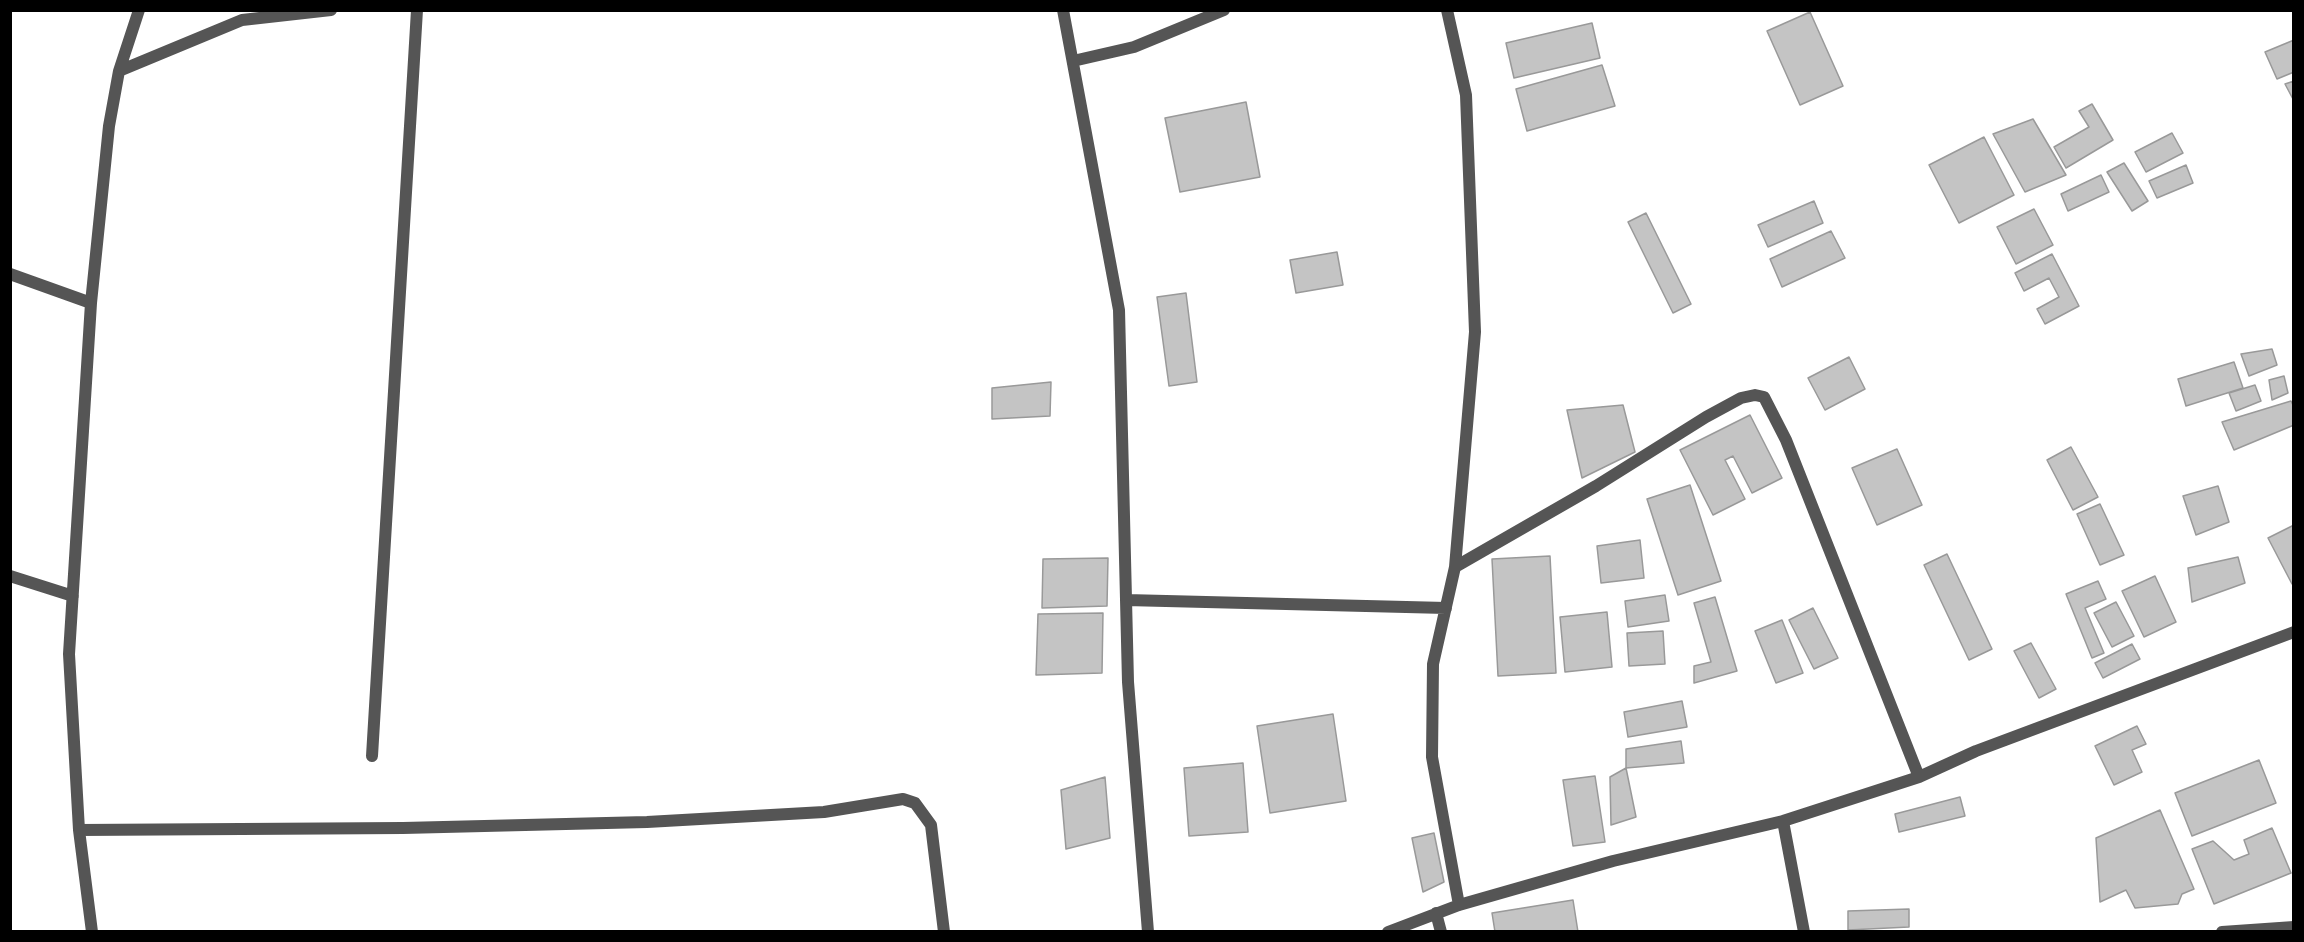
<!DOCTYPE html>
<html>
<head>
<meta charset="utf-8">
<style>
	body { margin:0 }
	#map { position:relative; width:2304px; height:942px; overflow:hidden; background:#fff; font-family:Figtree,sans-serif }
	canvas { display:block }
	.frame { position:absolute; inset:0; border:12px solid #000; pointer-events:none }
</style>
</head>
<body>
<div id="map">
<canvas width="2304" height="942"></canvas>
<div class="frame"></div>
</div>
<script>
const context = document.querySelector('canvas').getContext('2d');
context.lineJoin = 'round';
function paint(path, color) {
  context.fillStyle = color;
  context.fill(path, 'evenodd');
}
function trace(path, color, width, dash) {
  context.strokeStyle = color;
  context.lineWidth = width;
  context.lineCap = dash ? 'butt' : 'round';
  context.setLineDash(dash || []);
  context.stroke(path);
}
const building = new Path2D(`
	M 1810,12 L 1843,86 L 1800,105 L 1767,31 Z
	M 1592,23 L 1600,58 L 1514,78 L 1506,43 Z
	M 2294,40 L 2294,72 L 2277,79 L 2265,52 Z
	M 1602,65 L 1615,106 L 1527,131 L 1516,89 Z
	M 2294,81 L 2294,101 L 2285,84 Z
	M 1246,102 L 1260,177 L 1180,192 L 1165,118 Z
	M 2092,104 L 2113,140 L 2066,168 L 2054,147 L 2089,127 L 2079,111 Z
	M 2033,119 L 2066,175 L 2025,192 L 1993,134 Z
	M 2172,133 L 2183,153 L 2146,172 L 2135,152 Z
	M 1984,137 L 2014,195 L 1959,223 L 1929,165 Z
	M 2124,163 L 2148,201 L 2132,211 L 2107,172 Z
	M 2186,165 L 2193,183 L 2157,198 L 2149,181 Z
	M 2101,175 L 2109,192 L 2068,211 L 2061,194 Z
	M 1814,201 L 1823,223 L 1768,247 L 1758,225 Z
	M 2034,209 L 2053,245 L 2016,264 L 1997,227 Z
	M 1646,213 L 1691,304 L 1673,313 L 1628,222 Z
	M 1831,231 L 1845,258 L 1782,287 L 1770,259 Z
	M 1337,252 L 1343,285 L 1296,293 L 1290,260 Z
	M 2052,254 L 2079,306 L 2045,324 L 2037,309 L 2059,297 L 2049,278 L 2024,291 L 2015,273 Z
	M 1186,293 L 1197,382 L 1169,386 L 1157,297 Z
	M 2272,349 L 2277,365 L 2249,376 L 2241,354 Z
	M 1849,357 L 1865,389 L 1825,410 L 1808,378 Z
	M 2234,362 L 2243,388 L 2186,406 L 2178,379 Z
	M 2284,376 L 2288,393 L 2272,400 L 2269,380 Z
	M 1051,382 L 1050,416 L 992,419 L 992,388 Z
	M 2255,385 L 2261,401 L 2236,411 L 2229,393 Z
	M 2291,401 L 2294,407 L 2294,425 L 2234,450 L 2222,422 Z
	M 1623,405 L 1635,452 L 1582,478 L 1567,410 Z
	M 1750,415 L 1782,478 L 1752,493 L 1733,456 L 1725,460 L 1745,499 L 1713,515 L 1680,450 Z
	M 2071,447 L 2098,497 L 2073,510 L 2047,460 Z
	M 1897,449 L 1922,505 L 1877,525 L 1852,468 Z
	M 1690,485 L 1721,581 L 1678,595 L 1647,499 Z
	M 2218,486 L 2229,522 L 2196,535 L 2183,496 Z
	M 2100,504 L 2124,555 L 2100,565 L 2077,514 Z
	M 2294,525 L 2294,583 L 2292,584 L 2268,538 Z
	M 1640,540 L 1644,578 L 1601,583 L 1597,546 Z
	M 1947,554 L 1992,649 L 1969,660 L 1924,565 Z
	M 1550,556 L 1556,673 L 1498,676 L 1492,559 Z
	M 2238,557 L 2245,583 L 2192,602 L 2188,568 Z
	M 1108,558 L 1107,606 L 1042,608 L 1043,559 Z
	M 2155,576 L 2176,622 L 2144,637 L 2122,591 Z
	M 2098,581 L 2106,599 L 2085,608 L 2104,653 L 2092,658 L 2066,594 Z
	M 1665,595 L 1669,621 L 1628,627 L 1625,601 Z
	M 1715,597 L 1737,671 L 1694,683 L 1694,666 L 1711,662 L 1694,603 Z
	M 2116,602 L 2134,636 L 2112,647 L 2094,613 Z
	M 1813,608 L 1838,658 L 1814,669 L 1789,620 Z
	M 1607,612 L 1612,667 L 1565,672 L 1560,617 Z
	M 1103,613 L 1102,673 L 1036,675 L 1038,614 Z
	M 1782,620 L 1803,673 L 1776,683 L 1755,631 Z
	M 1663,631 L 1665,664 L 1629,666 L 1627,633 Z
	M 2031,643 L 2056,689 L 2039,698 L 2014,651 Z
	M 2132,644 L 2140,659 L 2103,678 L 2095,663 Z
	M 1682,701 L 1687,727 L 1628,737 L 1624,712 Z
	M 1333,714 L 1346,801 L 1270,813 L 1257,726 Z
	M 2137,726 L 2146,744 L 2132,750 L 2142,772 L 2114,785 L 2095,746 Z
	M 1681,741 L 1684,763 L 1626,768 L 1626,749 Z
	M 2259,760 L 2276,803 L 2192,836 L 2175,793 Z
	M 1243,763 L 1248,832 L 1189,836 L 1184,768 Z
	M 1626,768 L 1636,817 L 1611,825 L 1610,777 Z
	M 1595,776 L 1605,842 L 1573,846 L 1563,780 Z
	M 1105,777 L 1110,838 L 1066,849 L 1061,790 Z
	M 1960,797 L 1965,816 L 1899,832 L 1895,814 Z
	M 2160,810 L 2194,889 L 2182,894 L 2178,904 L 2135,908 L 2126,890 L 2100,902 L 2096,838 Z
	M 2272,828 L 2291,873 L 2214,904 L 2192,849 L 2213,841 L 2234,860 L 2249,854 L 2244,840 Z
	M 1434,833 L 1444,882 L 1423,892 L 1412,838 Z
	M 1573,900 L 1578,932 L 1495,932 L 1492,913 Z
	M 1909,909 L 1909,927 L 1848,930 L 1848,911 Z`);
const street = new Path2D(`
	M 1063,10 L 1119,310 L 1128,682 L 1148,932
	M 1447,10 L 1466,95 L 1475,332 L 1455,567 L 1433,664 L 1432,757 L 1459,905
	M 1073,61 L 1134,47 L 1224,10
	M 119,71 L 242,20 L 331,10
	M 10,274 L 91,303
	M 1455,567 L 1596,486 L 1706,417 L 1741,398 L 1755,395 L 1764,397 L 1786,440 L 1919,777
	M 10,576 L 73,596
	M 1126,600 L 1446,608
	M 372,756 L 417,10
	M 1783,821 L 1804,932
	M 79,830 L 403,828 L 647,822 L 824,812 L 903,799 L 915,803 L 931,825 L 944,932
	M 1436,913 L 1441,932
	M 92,932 L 79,830 L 69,654 L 91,303 L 109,126 L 119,71 L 139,10
	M 1388,932 L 1459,905 L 1613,861 L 1783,821 L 1919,777 L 1976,751 L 2294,632
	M 2222,932 L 2294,927`);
paint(building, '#c4c4c4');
trace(building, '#999', 1.5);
trace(street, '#555', 12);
</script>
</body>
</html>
